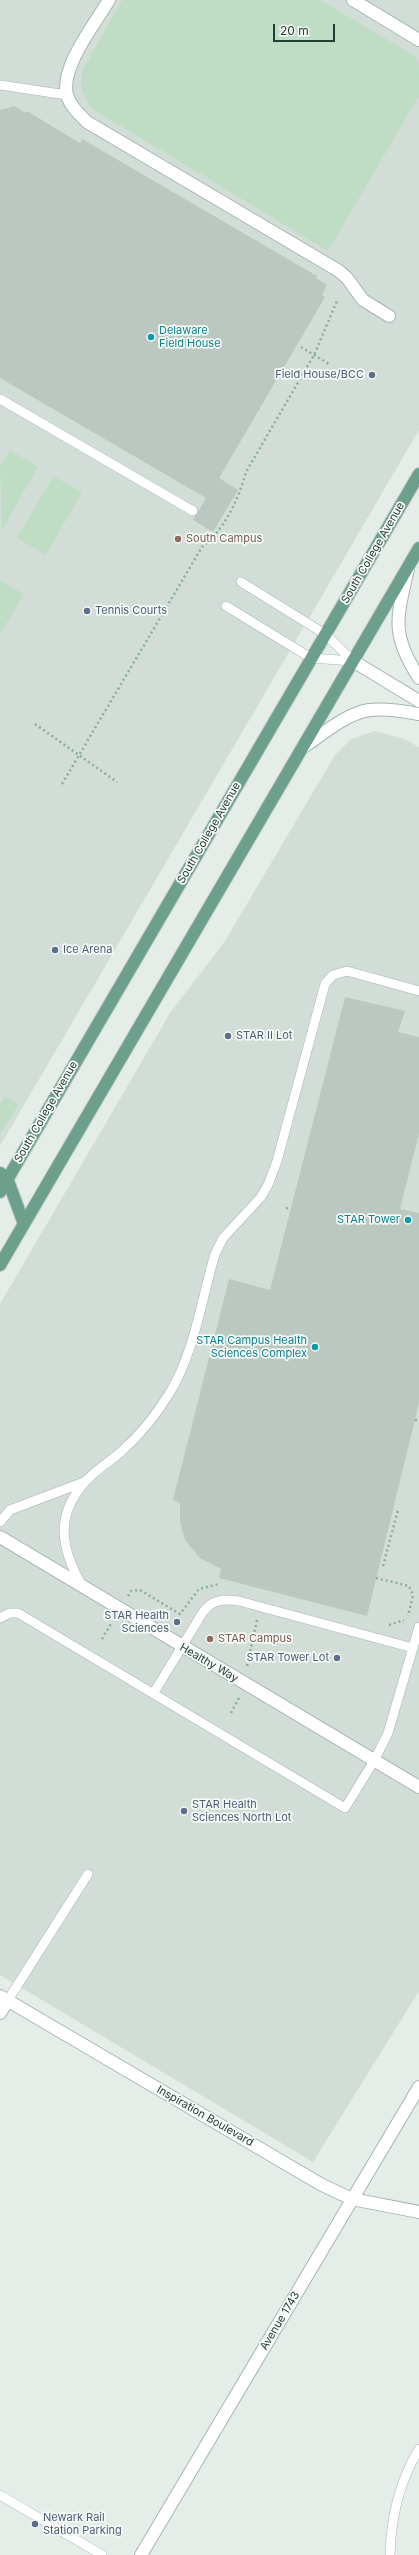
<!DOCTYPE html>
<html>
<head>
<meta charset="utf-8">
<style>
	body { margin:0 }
	#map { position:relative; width:419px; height:2555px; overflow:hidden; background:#e5ede8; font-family:Inter,sans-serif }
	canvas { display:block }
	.scale { position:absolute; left:273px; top:24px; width:62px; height:18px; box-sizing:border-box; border:2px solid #253e34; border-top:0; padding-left:5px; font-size:12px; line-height:14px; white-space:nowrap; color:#253e34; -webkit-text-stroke:3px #f5faf7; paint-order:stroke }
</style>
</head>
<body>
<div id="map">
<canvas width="419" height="2555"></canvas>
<div class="scale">20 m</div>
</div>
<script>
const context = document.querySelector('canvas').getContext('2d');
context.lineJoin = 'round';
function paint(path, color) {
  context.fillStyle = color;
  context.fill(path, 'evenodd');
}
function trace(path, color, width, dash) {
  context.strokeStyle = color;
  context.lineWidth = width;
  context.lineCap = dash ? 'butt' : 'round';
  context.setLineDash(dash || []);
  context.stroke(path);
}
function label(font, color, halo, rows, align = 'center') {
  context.font = font + ' Inter,sans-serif';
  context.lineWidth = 3.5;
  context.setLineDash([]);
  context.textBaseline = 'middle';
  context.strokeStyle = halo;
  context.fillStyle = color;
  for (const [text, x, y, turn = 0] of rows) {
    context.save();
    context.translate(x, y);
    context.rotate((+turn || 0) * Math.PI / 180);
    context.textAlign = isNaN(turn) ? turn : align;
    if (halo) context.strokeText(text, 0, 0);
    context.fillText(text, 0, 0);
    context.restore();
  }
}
const built = new Path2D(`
	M 0,0 L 419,0 L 419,430 L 0,1146 Z
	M 375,731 L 404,739 L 419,747 L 419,1991 L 313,2162 L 0,1975 L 0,1304 L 170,1013 L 225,941 L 335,755 L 351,739 Z`);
const green = new Path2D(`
	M 122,0 L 320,0 L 415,56 L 419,66 L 419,96 L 328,251 L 91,108 L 81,88 L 82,71 Z
	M 10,450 L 38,467 L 2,530 L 0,466 Z
	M 53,476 L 82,492 L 46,555 L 17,538 Z
	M 0,580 L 24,594 L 0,634 Z
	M 5,1097 L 19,1104 L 0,1134 L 0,1104 Z`);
const building = new Path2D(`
	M 14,106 L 26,113 L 27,111 L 80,143 L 82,139 L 317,276 L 316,278 L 327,285 L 322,295 L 325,297 L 219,478 L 238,490 L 213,532 L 193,520 L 206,498 L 0,378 L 0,110 Z
	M 345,997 L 405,1011 L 398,1032 L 419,1037 L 419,1134 L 400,1209 L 419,1213 L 419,1403 L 367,1616 L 219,1578 L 221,1569 L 200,1558 L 185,1540 L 180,1522 L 180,1503 L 173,1500 L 229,1279 L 270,1290 Z`);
const path = new Path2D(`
	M 301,347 L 329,364
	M 35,724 L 117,782
	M 62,784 L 202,547 C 225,529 238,500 246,472 L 314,355 L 337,301
	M 286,1208 L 291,1209
	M 415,1420 L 419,1421
	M 383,1566 L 398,1510
	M 376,1578 L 409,1586 L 413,1595 L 408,1616
	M 128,1596 L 131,1591 L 140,1590 L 180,1614 L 199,1589 L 219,1584
	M 389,1625 L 404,1620
	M 102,1639 L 112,1622
	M 247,1666 L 257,1620
	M 231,1713 L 239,1698`);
const service = new Path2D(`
	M 0,85 L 67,95
	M 0,399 L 193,511
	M 241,582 L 325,634 L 353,661
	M 226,606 L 311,658 L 353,661
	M 0,1522 L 10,1510 L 84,1482
	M 82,1586 C 62,1550 54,1518 84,1483 C 94,1471 109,1462 121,1452 C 140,1435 156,1415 169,1394 C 195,1351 201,1301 215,1254 L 223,1238 L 261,1197 L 268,1185 L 277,1161 L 325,984 L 333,975 L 347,971 L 419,991
	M 0,1618 L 10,1613 L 18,1613 L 345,1808 L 374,1761 L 388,1733 L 419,1627
	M 153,1694 L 203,1612 C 213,1599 223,1599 239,1601 L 413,1648
	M 8,2000 L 88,1874
	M 0,2495 L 102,2555
	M 390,2555 C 391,2517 399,2482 419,2449`);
const minor = new Path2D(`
	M 109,0 C 95,24 60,67 67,95 C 70,106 79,114 87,122 L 339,271 L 347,278 L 363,300 L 389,316
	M 353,0 L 419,40
	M 408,569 C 397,618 390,633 419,678
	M 353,661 L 419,701
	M 302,748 C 322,735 345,714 369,710 C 385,708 403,711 419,714
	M 0,1537 L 419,1787
	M 0,1996 L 322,2185 L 352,2199 L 419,2212
	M 0,2013 L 8,2000
	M 141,2555 L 419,2087`);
const primary = new Path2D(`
	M 0,1173 L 7,1178 L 24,1224
	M 0,1192 L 419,474
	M 0,1265 L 419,548`);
const markers = [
	[151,337,4,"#0f9aa8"],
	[372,375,4,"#5c6f8a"],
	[178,539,4,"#8d6e63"],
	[87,611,4,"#5c6f8a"],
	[55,950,4,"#5c6f8a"],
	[228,1036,4,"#5c6f8a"],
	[408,1220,4,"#0f9aa8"],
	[315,1347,4,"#0f9aa8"],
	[177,1622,4,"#5c6f8a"],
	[210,1639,4,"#8d6e63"],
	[337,1658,4,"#5c6f8a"],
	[184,1811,4,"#5c6f8a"],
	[35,2524,4,"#5c6f8a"]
];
const cultureNames = [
	["Delaware",159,331,"left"],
	["Field House",159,344,"left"],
	["STAR Tower",400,1220],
	["STAR Campus Health",307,1341],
	["Sciences Complex",307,1354]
];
const serviceNames = [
	["Field House/BCC",364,375,"right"],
	["Tennis Courts",95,611],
	["Ice Arena",63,950],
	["STAR II Lot",236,1036],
	["STAR Health",169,1616,"right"],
	["Sciences",169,1629,"right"],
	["STAR Tower Lot",329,1658,"right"],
	["STAR Health",192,1805],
	["Sciences North Lot",192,1818],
	["Newark Rail",43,2518],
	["Station Parking",43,2531]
];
const educationNames = [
	["South Campus",186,539],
	["STAR Campus",218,1639]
];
const streetNames = [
	["South College Avenue",373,553,-60],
	["South College Avenue",209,833,-60],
	["South College Avenue",46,1112,-60],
	["Healthy Way",209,1663,30],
	["Inspiration Boulevard",205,2116,30],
	["Avenue 1743",280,2321,-59]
];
paint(built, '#d3ddd7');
paint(green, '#bfddc4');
paint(building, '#bac8c1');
trace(service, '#a8b5ae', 10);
trace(minor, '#a8b5ae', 14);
trace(primary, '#c2c9c6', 14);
trace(path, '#87af9e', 2.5, [2, 3]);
trace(service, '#fff', 9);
trace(minor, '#fff', 12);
trace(primary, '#6ca08d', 12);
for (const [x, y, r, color] of markers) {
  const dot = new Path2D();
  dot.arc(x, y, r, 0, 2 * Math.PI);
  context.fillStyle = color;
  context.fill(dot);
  trace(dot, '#f5faf7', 1.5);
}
label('11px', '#0d838f', '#f5faf7', cultureNames, 'right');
label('11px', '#4e5e75', '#f5faf7', serviceNames, 'left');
label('11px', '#785e54', '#f5faf7', educationNames, 'left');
label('11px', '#253e34', '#f5faf7', streetNames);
</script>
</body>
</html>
